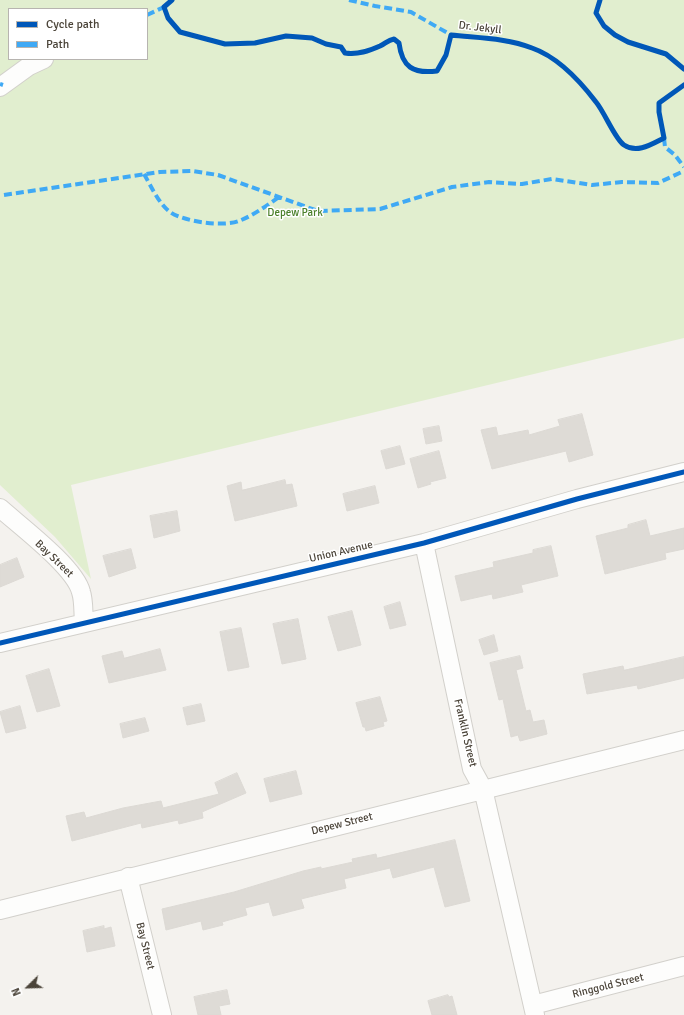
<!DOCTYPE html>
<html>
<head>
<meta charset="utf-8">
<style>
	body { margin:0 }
	#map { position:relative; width:684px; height:1015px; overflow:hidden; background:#f4f2ee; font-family:Signika,sans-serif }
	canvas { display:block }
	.legend { position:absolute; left:8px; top:8px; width:140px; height:52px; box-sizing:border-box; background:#fff; border:1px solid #b7b4b0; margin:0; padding:5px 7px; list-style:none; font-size:12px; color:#4b4439 }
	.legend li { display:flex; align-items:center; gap:8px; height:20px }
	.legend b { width:20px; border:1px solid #b7b4b0 }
	.north { position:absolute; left:8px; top:967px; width:40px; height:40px; -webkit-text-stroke:3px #fff; paint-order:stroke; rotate:247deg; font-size:11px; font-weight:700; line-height:16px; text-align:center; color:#4b4439 }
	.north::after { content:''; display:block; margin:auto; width:14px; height:18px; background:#4b4439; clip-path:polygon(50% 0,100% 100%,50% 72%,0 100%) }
</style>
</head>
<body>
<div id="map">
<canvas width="684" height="1015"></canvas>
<ul class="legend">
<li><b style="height:5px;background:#0057b8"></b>Cycle path</li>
<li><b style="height:5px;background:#3fa9f5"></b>Path</li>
</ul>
<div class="north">N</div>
</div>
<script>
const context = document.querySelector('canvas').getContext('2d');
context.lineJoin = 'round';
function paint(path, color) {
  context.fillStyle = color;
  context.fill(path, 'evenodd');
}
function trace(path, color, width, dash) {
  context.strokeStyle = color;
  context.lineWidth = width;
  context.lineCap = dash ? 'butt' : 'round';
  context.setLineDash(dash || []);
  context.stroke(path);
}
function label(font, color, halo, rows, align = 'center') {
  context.font = font + ' Signika,sans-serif';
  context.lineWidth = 3;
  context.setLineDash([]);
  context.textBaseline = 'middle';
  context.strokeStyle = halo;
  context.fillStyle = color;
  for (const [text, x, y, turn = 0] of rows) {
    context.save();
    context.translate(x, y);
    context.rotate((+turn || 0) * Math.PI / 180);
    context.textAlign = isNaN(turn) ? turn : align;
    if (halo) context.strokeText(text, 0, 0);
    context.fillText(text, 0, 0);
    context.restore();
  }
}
const green = new Path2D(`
	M 0,0 L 684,0 L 684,338 L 71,485 L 91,579 L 55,537 L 0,485 ZM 9,9 L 147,9 L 147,59 L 9,59 Z`);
const building = new Path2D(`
	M 582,414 L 593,455 L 569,462 L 566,451 L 492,469 L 481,430 L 496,427 L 498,436 L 528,430 L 529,435 L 560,426 L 558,420 Z
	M 439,426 L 442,441 L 426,444 L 423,429 Z
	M 400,446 L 405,464 L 386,469 L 381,451 Z
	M 439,451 L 446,478 L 430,482 L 431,484 L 418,488 L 410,459 Z
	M 285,480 L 286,485 L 292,484 L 297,506 L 235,521 L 227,486 L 241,482 L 242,490 Z
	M 375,486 L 379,503 L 347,511 L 343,494 Z
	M 177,511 L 180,531 L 154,538 L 150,516 Z
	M 646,520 L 650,536 L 684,528 L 684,549 L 665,553 L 666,559 L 605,574 L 596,536 L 628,528 L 628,525 Z
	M 551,546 L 558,576 L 521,585 L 523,592 L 493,599 L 492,594 L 461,601 L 455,576 L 494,567 L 493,562 L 533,553 L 533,550 Z
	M 131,549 L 136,568 L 109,577 L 103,556 Z
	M 17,558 L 24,577 L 0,587 L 0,565 Z
	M 400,602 L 406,625 L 390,629 L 384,607 Z
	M 352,611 L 361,645 L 338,651 L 328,617 Z
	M 298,619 L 306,659 L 282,664 L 273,624 Z
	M 241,628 L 249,667 L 228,671 L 220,632 Z
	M 494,635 L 498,651 L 484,655 L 479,640 Z
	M 160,649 L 166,670 L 109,683 L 102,656 L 122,651 L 124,658 Z
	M 520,656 L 523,668 L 516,670 L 526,711 L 530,710 L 533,722 L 544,720 L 547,734 L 520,741 L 518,735 L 511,737 L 503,699 L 499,700 L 490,663 Z
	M 684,657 L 684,678 L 638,689 L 637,685 L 587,694 L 583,674 L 623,666 L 624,670 Z
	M 49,669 L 60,706 L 37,712 L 26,676 Z
	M 380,697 L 387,721 L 383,722 L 384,726 L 366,731 L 365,727 L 363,727 L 356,703 Z
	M 201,704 L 205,721 L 187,725 L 183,708 Z
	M 20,706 L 26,728 L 6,733 L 0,712 Z
	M 145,718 L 149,731 L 123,738 L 120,724 Z
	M 296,771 L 302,794 L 270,802 L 264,779 Z
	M 237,773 L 246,793 L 202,812 L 203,818 L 179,824 L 178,820 L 142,828 L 141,823 L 72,841 L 66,816 L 84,812 L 86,818 L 123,808 L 161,801 L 163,808 L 219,794 L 215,783 Z
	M 455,840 L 470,901 L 445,907 L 434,867 L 393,878 L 390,868 L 344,879 L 346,888 L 301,899 L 304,908 L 273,916 L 269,902 L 245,908 L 247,915 L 222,922 L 223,925 L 203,930 L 201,921 L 166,930 L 162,909 L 234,892 L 303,871 L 321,867 L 321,869 L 353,862 L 352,859 L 376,854 L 377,858 Z
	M 104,926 L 104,929 L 111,927 L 115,946 L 87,952 L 83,931 Z
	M 227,990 L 230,1004 L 219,1006 L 221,1015 L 198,1015 L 194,997 Z
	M 448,995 L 449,997 L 452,996 L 457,1015 L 432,1015 L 428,1001 Z`);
const minor = new Path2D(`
	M 0,87 L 29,66 L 44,59
	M 0,508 C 20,526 75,567 81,592 C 84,601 83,612 84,622
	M 424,543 L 472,769 L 483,789 L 535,1015
	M 0,643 L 424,543 L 577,499 L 684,472
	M 128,877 L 162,1015
	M 0,910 L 684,740
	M 533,1005 L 684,966`);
const quiet = new Path2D(`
	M 349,0 L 375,6 L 411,12 L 451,35
	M 147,15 L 164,7
	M 0,84 L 3,85
	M 664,138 L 665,147 L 675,155 L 684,167
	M 144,174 C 151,186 159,204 170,212 C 184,222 224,227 239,221 C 254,215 266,206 279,197
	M 4,195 L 160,172 L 192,171 L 218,175 L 318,211 L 380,209 L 452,187 L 489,182 L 522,184 L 552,179 L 592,185 L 622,182 L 658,183 L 684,171`);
const cycleway = new Path2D(`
	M 172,0 L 164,7 L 168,18 L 180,32 L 225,44 L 255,43 L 286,36 L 312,38 L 326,44 L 341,47 L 345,53 C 358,55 369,51 380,46 C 386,43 388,40 394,39 L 399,43 C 402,67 413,74 437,71 L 446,55 L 451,35 C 478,38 507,38 532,48 C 558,57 580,81 596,102 C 605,113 615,139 624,145 C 637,154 652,144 664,138 L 659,112 L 659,103 L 684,85
	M 600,0 L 596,13 L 604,26 L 615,35 L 628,42 L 666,54 L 684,69
	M 0,643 L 424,543 L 577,499 L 684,472`);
const streetNames = [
	["Dr. Jekyll",480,28,7],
	["Union Avenue",341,552,-13],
	["Bay Street",54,559,44],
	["Franklin Street",465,733,77],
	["Depew Street",342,824,-14],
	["Bay Street",145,946,76],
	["Ringgold Street",608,986,-14]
];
const parkNames = [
	["Depew Park",295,213]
];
paint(green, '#e1eecf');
paint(building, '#dedbd6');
trace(building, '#dcd9d4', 1);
trace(minor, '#d2d0cb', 20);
trace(minor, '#fdfdfc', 18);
trace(quiet, '#3fa9f5', 4, [8, 4]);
trace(cycleway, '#0057b8', 5);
label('11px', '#4b4439', '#fff', streetNames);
label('11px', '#4a7f2a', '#fff', parkNames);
</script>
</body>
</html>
